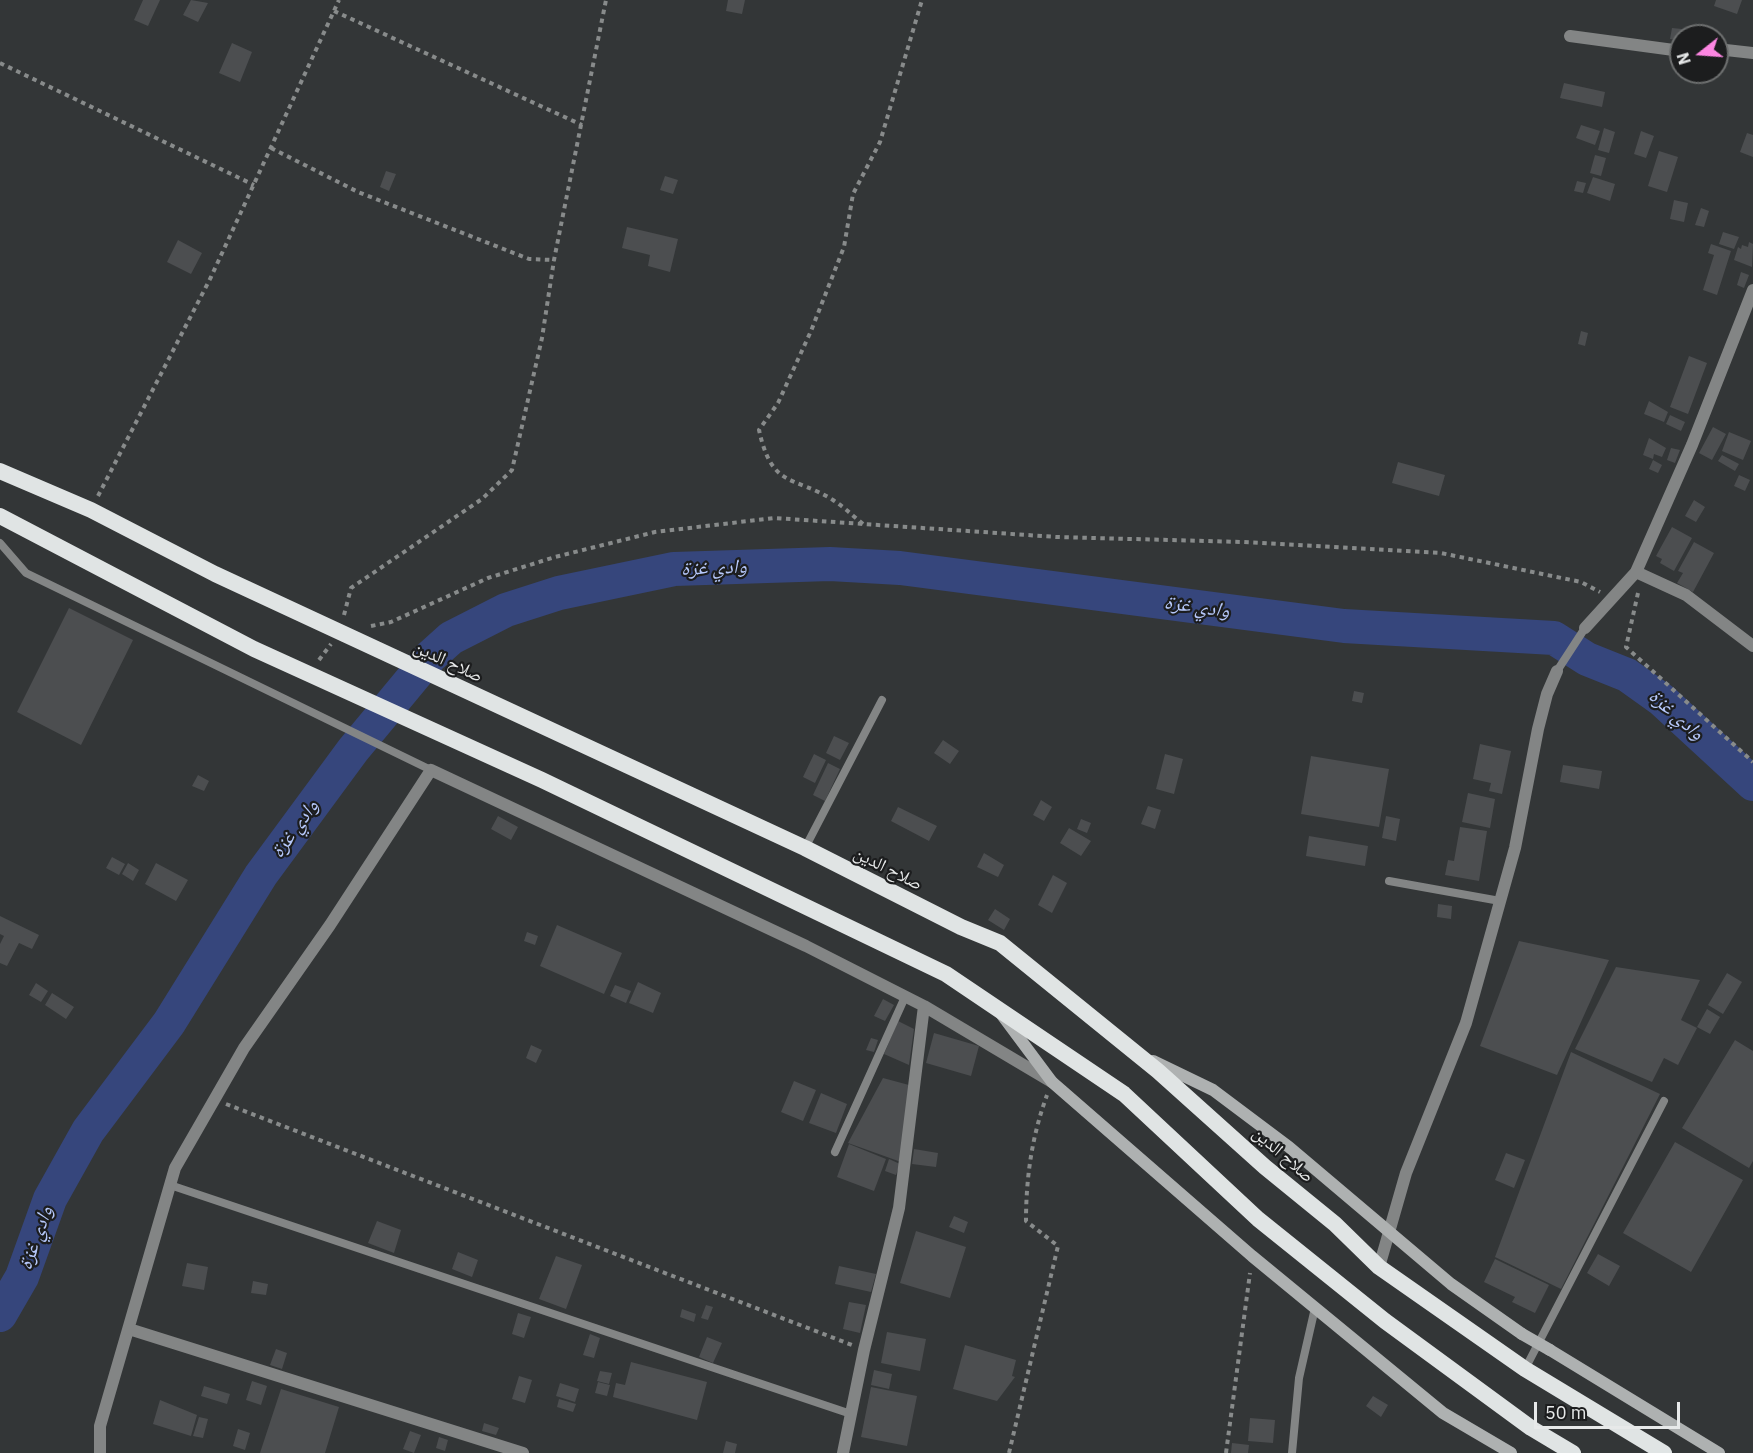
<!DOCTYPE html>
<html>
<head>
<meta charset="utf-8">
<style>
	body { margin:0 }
	#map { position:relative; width:1753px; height:1453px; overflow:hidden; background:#333637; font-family:"IBM Plex Sans",sans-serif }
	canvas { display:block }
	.north { position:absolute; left:1669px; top:24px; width:60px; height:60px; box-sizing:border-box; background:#1c1d1e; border:2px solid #6d6f6f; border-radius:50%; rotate:253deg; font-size:16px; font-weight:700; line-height:24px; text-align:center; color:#e7e9e9 }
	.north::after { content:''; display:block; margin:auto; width:21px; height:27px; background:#fd86e2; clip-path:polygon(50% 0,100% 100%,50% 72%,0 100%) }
	.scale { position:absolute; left:1534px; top:1402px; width:146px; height:27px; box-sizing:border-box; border:3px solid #e7e9e9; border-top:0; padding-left:8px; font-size:18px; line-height:21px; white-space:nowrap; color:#e7e9e9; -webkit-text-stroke:4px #1c1d1e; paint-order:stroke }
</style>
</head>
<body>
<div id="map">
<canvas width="1753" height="1453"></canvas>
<div class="north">N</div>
<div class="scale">50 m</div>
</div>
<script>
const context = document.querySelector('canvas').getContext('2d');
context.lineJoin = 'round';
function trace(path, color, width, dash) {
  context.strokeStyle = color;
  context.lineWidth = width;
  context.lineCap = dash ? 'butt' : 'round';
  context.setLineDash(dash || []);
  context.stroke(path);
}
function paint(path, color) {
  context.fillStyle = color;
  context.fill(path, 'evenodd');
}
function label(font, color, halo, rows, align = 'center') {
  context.font = font + ' "IBM Plex Sans","Noto Naskh Arabic",sans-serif';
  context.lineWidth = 4.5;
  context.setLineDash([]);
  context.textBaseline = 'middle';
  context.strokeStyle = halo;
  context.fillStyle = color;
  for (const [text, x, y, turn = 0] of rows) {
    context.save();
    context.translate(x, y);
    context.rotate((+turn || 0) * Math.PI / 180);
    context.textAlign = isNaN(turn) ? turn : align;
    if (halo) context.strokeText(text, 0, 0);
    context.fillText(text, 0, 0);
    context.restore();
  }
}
const river = new Path2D(`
	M 0,1315 L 22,1277 L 50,1199 L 88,1131 L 169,1023 L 261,875 L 353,750 L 431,656 L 451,638 L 506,610 L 559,593 L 674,569 L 830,564 L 900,568 L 1344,626 L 1554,638 L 1587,659 L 1627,675 L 1662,700 L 1753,784`);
const building = new Path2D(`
	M 143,0 L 160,0 L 148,26 L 134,20 Z
	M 191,0 L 208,3 L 198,22 L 183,15 Z
	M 728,0 L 745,0 L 742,14 L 726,11 Z
	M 1716,0 L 1742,0 L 1737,14 L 1714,6 Z
	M 1672,28 L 1692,30 L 1692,36 L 1681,36 L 1681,40 L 1670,39 Z
	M 232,43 L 252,52 L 240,82 L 219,73 Z
	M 1564,83 L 1605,92 L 1602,107 L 1560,98 Z
	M 1581,125 L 1600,131 L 1595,145 L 1576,138 Z
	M 1604,128 L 1615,132 L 1609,153 L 1598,150 Z
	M 1641,131 L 1654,136 L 1646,158 L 1634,154 Z
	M 1747,133 L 1753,135 L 1753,157 L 1740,152 Z
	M 1659,151 L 1678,157 L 1667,192 L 1648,186 Z
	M 1595,155 L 1606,158 L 1601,176 L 1590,173 Z
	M 386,171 L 396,174 L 389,191 L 380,187 Z
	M 665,176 L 678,180 L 673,194 L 660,190 Z
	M 1593,177 L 1615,184 L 1610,201 L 1587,193 Z
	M 1577,181 L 1586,183 L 1583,193 L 1574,191 Z
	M 1674,200 L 1688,203 L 1684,222 L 1670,219 Z
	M 1701,208 L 1709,211 L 1704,227 L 1695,225 Z
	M 627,227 L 678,239 L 670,272 L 648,266 L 650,255 L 622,248 Z
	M 1723,232 L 1739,237 L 1734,249 L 1719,244 Z
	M 178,240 L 202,253 L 191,274 L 167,262 Z
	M 1749,242 L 1753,244 L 1752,267 L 1734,260 L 1738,247 L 1741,249 L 1742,245 L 1748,247 Z
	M 1711,244 L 1731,251 L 1717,295 L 1703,290 L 1714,255 L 1708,253 Z
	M 1741,272 L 1749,275 L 1744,288 L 1737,285 Z
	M 1581,331 L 1588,333 L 1585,346 L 1578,344 Z
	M 1689,356 L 1707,363 L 1688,414 L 1670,407 Z
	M 1649,401 L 1668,412 L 1664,422 L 1644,414 Z
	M 1670,415 L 1685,422 L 1681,431 L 1666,424 Z
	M 1713,427 L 1726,434 L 1712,460 L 1699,453 Z
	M 1729,432 L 1751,441 L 1743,460 L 1722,451 Z
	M 1649,438 L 1666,448 L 1662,457 L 1654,454 L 1653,459 L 1643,455 Z
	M 1671,448 L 1680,450 L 1675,463 L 1667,460 Z
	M 1722,455 L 1739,464 L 1735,471 L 1718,461 Z
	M 1653,460 L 1662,465 L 1658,473 L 1649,469 Z
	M 1398,462 L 1445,475 L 1439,496 L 1392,483 Z
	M 1739,475 L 1750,480 L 1745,491 L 1734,486 Z
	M 1694,500 L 1705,507 L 1696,522 L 1685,516 Z
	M 1672,527 L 1692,538 L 1674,571 L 1660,563 L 1662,559 L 1656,556 Z
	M 1694,542 L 1714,553 L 1693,592 L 1677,583 L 1683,573 L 1678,571 Z
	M 69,608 L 133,640 L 81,745 L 17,712 Z
	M 1354,691 L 1364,693 L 1362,703 L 1352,701 Z
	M 834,736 L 849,743 L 840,760 L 826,753 Z
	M 943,740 L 959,751 L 950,764 L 934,753 Z
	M 1480,744 L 1511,751 L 1502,794 L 1489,791 L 1491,783 L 1473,779 Z
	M 814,754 L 826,760 L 815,783 L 803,777 Z
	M 1165,754 L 1183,759 L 1174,794 L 1156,789 Z
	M 1311,756 L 1389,769 L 1379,827 L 1301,814 Z
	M 828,763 L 840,769 L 825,801 L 813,795 Z
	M 1563,765 L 1602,771 L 1599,789 L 1560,782 Z
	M 198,775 L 209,781 L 204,791 L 192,786 Z
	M 1468,793 L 1495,799 L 1490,828 L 1462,822 Z
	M 1041,800 L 1052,807 L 1044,821 L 1033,815 Z
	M 1148,806 L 1161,810 L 1155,829 L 1141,824 Z
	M 898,807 L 937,826 L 929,841 L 891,821 Z
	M 498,816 L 518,827 L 511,840 L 491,829 Z
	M 1386,816 L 1400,819 L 1396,841 L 1382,838 Z
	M 1081,819 L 1091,823 L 1087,833 L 1077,829 Z
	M 1460,827 L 1487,831 L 1479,881 L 1445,875 L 1448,860 L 1454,861 Z
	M 1069,828 L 1091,841 L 1081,856 L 1060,843 Z
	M 1309,836 L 1368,846 L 1365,866 L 1306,856 Z
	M 984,853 L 1004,865 L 998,877 L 977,867 Z
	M 112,857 L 125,864 L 119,875 L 106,868 Z
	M 128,863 L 139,870 L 133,881 L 122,874 Z
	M 156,863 L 188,880 L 176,901 L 145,884 Z
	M 1053,875 L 1067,883 L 1052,913 L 1038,905 Z
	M 1438,904 L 1452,906 L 1451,919 L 1437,917 Z
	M 995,909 L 1010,919 L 1004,930 L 988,920 Z
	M 0,916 L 39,935 L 32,949 L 19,943 L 7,966 L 0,963 L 0,944 L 4,936 L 0,934 Z
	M 557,925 L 622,953 L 604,994 L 540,966 Z
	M 527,932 L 538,936 L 535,945 L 524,941 Z
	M 1519,941 L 1609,960 L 1557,1075 L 1480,1046 Z
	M 1616,967 L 1700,980 L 1681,1020 L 1697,1028 L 1678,1065 L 1664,1058 L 1652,1082 L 1575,1049 Z
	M 1727,973 L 1742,982 L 1723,1014 L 1708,1005 Z
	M 638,982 L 661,993 L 653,1013 L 629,1003 Z
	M 36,983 L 48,991 L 41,1002 L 29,995 Z
	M 615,985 L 631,991 L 626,1003 L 610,996 Z
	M 52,993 L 74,1007 L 66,1019 L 45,1005 Z
	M 883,999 L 894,1005 L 885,1021 L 874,1016 Z
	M 1707,1009 L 1720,1017 L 1710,1034 L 1697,1027 Z
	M 898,1021 L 914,1029 L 909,1065 L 884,1054 Z
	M 934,1033 L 979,1046 L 971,1076 L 926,1063 Z
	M 871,1038 L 878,1040 L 874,1052 L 866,1050 Z
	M 1735,1040 L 1753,1051 L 1753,1161 L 1749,1168 L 1682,1128 Z
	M 531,1045 L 542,1050 L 536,1063 L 526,1058 Z
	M 1571,1052 L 1660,1094 L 1561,1289 L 1495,1257 Z
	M 883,1078 L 909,1085 L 901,1162 L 848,1143 Z
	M 794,1081 L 816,1090 L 803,1121 L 781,1112 Z
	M 821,1093 L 847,1104 L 836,1133 L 809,1123 Z
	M 1675,1142 L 1743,1180 L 1691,1272 L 1623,1233 Z
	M 849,1144 L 886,1159 L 874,1191 L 837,1177 Z
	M 914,1149 L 938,1153 L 936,1167 L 912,1164 Z
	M 1506,1153 L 1525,1160 L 1514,1188 L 1495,1180 Z
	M 889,1159 L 900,1164 L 896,1175 L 885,1171 Z
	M 954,1216 L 968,1222 L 964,1233 L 949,1227 Z
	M 377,1221 L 401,1230 L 394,1253 L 368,1243 Z
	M 916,1231 L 966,1247 L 950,1298 L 900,1283 Z
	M 458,1252 L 478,1260 L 472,1277 L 452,1269 Z
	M 1598,1254 L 1620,1266 L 1609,1286 L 1587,1273 Z
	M 556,1256 L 582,1265 L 566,1309 L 539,1299 Z
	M 1495,1259 L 1549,1285 L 1535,1313 L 1512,1302 L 1515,1297 L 1484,1282 Z
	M 187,1263 L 208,1267 L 204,1290 L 182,1286 Z
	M 839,1266 L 876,1274 L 871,1292 L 835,1284 Z
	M 253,1281 L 268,1284 L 266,1295 L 251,1293 Z
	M 849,1302 L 866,1305 L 860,1333 L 843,1329 Z
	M 706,1305 L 713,1307 L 708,1320 L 701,1318 Z
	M 682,1309 L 696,1314 L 694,1322 L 680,1317 Z
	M 518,1313 L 531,1317 L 524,1338 L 512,1334 Z
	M 887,1332 L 926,1339 L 920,1371 L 881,1363 Z
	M 590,1334 L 600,1338 L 594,1358 L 583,1355 Z
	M 707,1337 L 722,1343 L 713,1363 L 699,1357 Z
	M 965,1345 L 1016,1360 L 1012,1376 L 1015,1377 L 997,1401 L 953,1389 Z
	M 276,1349 L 287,1353 L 282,1369 L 270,1365 Z
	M 631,1362 L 707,1382 L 697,1420 L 613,1397 L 616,1383 L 625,1385 Z
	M 874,1370 L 892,1374 L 889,1389 L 871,1385 Z
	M 600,1371 L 612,1373 L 609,1384 L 597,1381 Z
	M 519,1376 L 532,1380 L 525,1403 L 512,1399 Z
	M 252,1381 L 267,1386 L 261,1405 L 246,1400 Z
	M 598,1382 L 610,1385 L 607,1396 L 595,1393 Z
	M 560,1383 L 579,1389 L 575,1402 L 556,1396 Z
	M 204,1386 L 230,1394 L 227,1404 L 201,1396 Z
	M 871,1387 L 917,1396 L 907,1446 L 861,1437 Z
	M 281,1389 L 339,1407 L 325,1453 L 260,1453 Z
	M 1373,1396 L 1388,1405 L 1381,1417 L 1366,1406 Z
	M 559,1399 L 576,1404 L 573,1412 L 557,1407 Z
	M 160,1400 L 197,1415 L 191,1436 L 153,1424 Z
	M 199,1417 L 208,1419 L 203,1438 L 193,1436 Z
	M 1250,1418 L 1275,1420 L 1273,1443 L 1248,1441 Z
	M 484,1423 L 499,1428 L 496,1435 L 482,1431 Z
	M 238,1429 L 250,1433 L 245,1450 L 233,1446 Z
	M 410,1431 L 421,1435 L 414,1453 L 403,1449 Z
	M 439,1437 L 448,1440 L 445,1451 L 436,1448 Z
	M 726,1441 L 737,1444 L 735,1453 L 723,1453 Z
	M 1232,1443 L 1249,1445 L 1248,1453 L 1231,1453 Z`);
const path = new Path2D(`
	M 334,11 L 582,125
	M 0,63 L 254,185
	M 271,148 L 358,192 L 529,259 L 554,260
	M 98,496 L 211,277 L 339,0
	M 863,524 C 853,516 844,507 833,500 C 793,475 772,489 759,430 L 778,403 L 811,331 L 844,247 L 853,194 L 880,142 L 922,0
	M 1638,593 L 1626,647 L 1753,762
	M 344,615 L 351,588 L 482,499 L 512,470 L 542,338 L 554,260 L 606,0
	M 371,626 L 391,622 L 488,578 L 555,557 L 655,532 L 774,518 L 1057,537 L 1244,542 L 1441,553 L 1581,582 L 1600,592
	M 319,660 L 331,644
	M 226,1104 L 852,1345
	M 1009,1453 L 1058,1246 L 1026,1221 C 1026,1177 1032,1136 1047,1095
	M 1226,1453 L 1250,1273`);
const service = new Path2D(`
	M 0,543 L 26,573 L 431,770
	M 1557,671 L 1585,628
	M 805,848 L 882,700
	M 1389,881 L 1500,901
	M 835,1152 L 905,997
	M 170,1185 L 851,1414
	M 1525,1369 L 1664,1101
	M 1292,1453 L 1299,1378 L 1315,1308`);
const minor = new Path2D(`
	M 1570,36 L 1681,51
	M 1717,49 L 1753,53
	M 1636,572 L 1692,445 L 1753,290
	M 1585,628 L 1636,572 L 1686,595 L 1753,646
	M 1379,1267 L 1406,1173 L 1466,1023 L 1515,848 L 1538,729 L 1547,694 L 1557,671
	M 129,1329 L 523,1453
	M 100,1453 L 100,1426 L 175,1168 L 244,1048 L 330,925 L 431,770 L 806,946 L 924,1006 L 1052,1082
	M 843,1453 L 864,1350 L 899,1208 L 924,1006`);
const secondary = new Path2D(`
	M 1002,1015 L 1052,1082 L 1252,1256 L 1443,1413 L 1511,1453
	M 1153,1061 L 1213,1090 L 1289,1147 L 1451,1284 L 1522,1334
	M 1550,1350 L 1719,1453`);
const trunk = new Path2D(`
	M 0,471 L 91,510 L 215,574 L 805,848 L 961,927 L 1000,943 L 1158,1071 L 1265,1167 L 1335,1224 L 1379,1267 L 1525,1369 L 1664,1453
	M 0,516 L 254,649 L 542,780 L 946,974 L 1124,1094 L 1258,1219 L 1385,1321 L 1531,1428 L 1573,1453`);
const secondaryBridge = new Path2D(`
	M 1522,1334 L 1550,1350`);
const streetNames = [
	["صلاح الدين",448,662,25],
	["صلاح الدين",888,869,27],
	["صلاح الدين",1283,1155,41]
];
const waterNames = [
	["وادي غزة",714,568,-2],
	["وادي غزة",1197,607,8],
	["وادي غزة",1676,715,41],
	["وادي غزة",295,829,-54],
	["وادي غزة",36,1238,-70]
];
trace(river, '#36467c', 34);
paint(building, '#4c4e50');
trace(path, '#888b8b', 4, [4.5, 4.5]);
trace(service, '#838585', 8);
trace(minor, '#838585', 12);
trace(secondary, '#aeb1b1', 12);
trace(trunk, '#e0e4e4', 16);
trace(secondaryBridge, '#aeb1b1', 12);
label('18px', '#e7e9e9', '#1c1d1e', streetNames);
label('italic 20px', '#b6c8fb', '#1c1d1e', waterNames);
</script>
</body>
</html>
